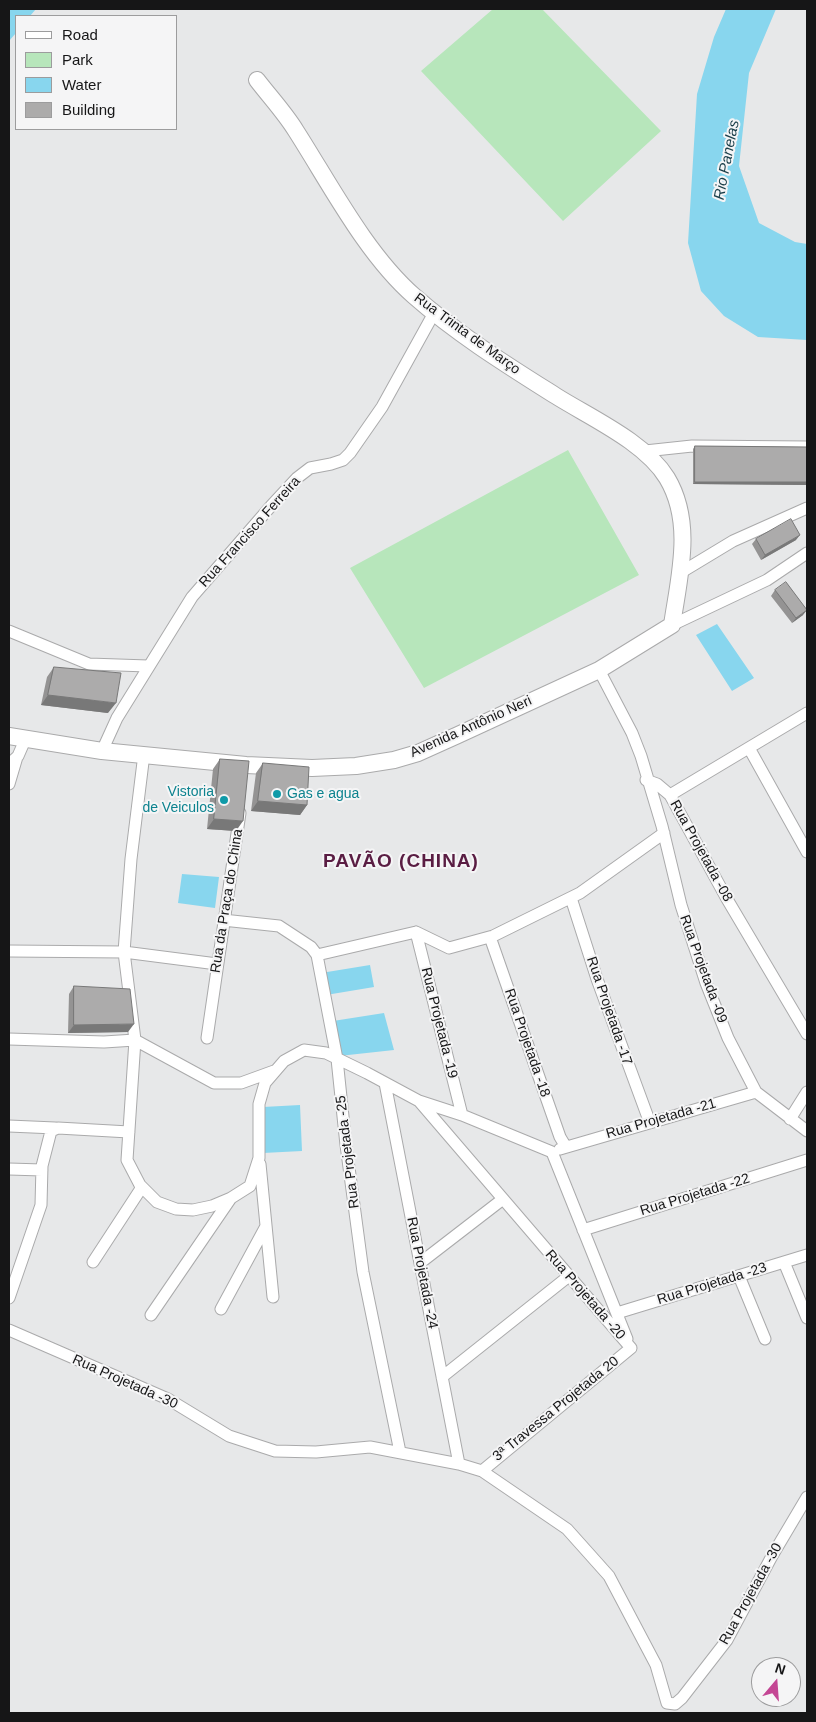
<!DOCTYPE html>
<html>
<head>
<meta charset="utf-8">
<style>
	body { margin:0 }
	#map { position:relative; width:816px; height:1722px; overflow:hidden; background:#e7e8e9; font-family:Helvetica,sans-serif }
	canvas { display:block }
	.frame { position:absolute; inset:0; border:10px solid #161617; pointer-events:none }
	.legend { position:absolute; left:15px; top:15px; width:162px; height:115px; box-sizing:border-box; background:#f5f5f6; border:1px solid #9c9c9d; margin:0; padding:6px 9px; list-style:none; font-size:15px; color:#161617 }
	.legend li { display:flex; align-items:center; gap:10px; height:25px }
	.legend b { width:25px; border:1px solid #9c9c9d }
	.north { position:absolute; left:751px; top:1657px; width:50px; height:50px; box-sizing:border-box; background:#f5f5f6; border:1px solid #9c9c9d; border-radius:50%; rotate:18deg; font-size:14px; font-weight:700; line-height:20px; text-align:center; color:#161617 }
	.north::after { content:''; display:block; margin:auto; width:18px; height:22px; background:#c44694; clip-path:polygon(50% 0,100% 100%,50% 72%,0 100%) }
</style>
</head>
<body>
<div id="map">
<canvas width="816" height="1722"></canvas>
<div class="frame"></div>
<ul class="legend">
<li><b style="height:6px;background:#fff"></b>Road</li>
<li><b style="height:14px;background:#b7e6bb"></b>Park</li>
<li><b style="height:14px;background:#88d6ee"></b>Water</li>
<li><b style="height:14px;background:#acabab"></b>Building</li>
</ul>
<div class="north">N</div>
</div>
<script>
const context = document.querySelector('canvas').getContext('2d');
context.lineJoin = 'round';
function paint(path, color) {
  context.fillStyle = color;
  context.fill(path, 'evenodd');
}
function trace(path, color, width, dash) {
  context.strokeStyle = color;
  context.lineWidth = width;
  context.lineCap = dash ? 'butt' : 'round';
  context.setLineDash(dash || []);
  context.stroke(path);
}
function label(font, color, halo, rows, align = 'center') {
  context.font = font + ' Helvetica,sans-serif';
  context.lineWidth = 4;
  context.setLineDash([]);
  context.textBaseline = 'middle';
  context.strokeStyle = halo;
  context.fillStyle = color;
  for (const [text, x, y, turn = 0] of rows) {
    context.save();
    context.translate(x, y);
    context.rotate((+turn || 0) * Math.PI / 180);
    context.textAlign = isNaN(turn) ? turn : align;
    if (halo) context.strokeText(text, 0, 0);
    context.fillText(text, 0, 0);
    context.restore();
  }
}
const green = new Path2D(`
	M 493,9 L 542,9 L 661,131 L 563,221 L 421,71 Z
	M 568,450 L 639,575 L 424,688 L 350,568 Z`);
const water = new Path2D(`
	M 9,9 L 36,9 L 30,16 L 16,16 L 16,33 L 9,41 Z
	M 726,9 L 776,9 L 749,73 L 739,166 L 759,223 L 795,242 L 807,244 L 807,340 L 758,337 L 724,316 L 701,291 L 688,243 L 697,94 L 714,37 Z
	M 717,624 L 754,678 L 732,691 L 696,635 Z
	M 182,874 L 219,877 L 215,908 L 178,903 Z
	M 370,965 L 374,987 L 326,995 L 321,973 Z
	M 384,1013 L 394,1050 L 339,1056 L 333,1021 Z
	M 300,1105 L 302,1151 L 263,1153 L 263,1107 Z`);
const street = new Path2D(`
	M 645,451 L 692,446 L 807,447
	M 680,573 L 733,541 L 807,508
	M 672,625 L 767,580 L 807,553
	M 9,631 L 89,664 L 148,666
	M 599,670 L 632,733 L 641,756 L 662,826 L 681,905 L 706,983 L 728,1038 L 756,1092 L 807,1131
	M 749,748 L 807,852
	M 102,751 L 117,718 L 192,597 L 271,506 L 297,478 L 310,468 L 331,464 L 343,460 L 350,453 L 382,407 L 434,313
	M 144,754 L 131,859 L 124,952 L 135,1040 L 127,1160 L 140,1185 L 157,1202 L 176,1209 L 193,1210 L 212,1206 L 231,1198 L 250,1186 L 259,1158 L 259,1104 L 265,1083 L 284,1061 L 304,1050 L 326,1053 L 367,1073 L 419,1101 L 631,1348
	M 9,764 L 18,756 L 25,740
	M 646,780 L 657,784 L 670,795 L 727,899 L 807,1034
	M 9,784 L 17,757
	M 670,795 L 807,713
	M 571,898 L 597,979 L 650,1123
	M 223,920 L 279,926 L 311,947 L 317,955 L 337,1059 L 346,1145 L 363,1272 L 400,1452
	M 416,932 L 462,1115
	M 490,937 L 560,1137 L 566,1147
	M 9,951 L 124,952 L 217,964
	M 317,955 L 416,932 L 449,948 L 493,936 L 580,893 L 664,833
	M 207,1038 L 240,813
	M 9,1039 L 104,1042 L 135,1040 L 214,1083 L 241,1083 L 274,1071
	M 385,1083 L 459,1464
	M 419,1101 L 462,1115 L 552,1152 L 627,1339
	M 790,1119 L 807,1092
	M 9,1126 L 55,1128
	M 560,1149 L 756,1092
	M 260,1164 L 273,1297
	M 9,1169 L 42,1170
	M 583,1230 L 807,1160
	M 93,1262 L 142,1187
	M 784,1262 L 807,1318
	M 420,1263 L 503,1199
	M 739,1276 L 765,1339
	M 9,1298 L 41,1205 L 42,1166 L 51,1131 L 58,1128 L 129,1132
	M 221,1309 L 266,1226
	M 617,1313 L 807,1255
	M 151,1315 L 231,1198
	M 9,1330 L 168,1399 L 229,1436 L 275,1451 L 316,1452 L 370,1447 L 459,1464 L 482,1471 L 567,1529 L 609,1576 L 656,1665 L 667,1703 L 675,1704 L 682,1698 L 727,1640 L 772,1556 L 807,1497
	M 442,1377 L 569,1276
	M 482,1471 L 631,1348`);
const secondary = new Path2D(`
	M 9,736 L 102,751 L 246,765 L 312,768 L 356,766 L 394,760 L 418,753 L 458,735 L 599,670 L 672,625 C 679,577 694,523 667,478 C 645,442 591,418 556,396 C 507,365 457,334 414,296 C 366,254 330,184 296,131 C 285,113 270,97 257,80`);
const wall = new Path2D(`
	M 695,446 L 807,447 L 807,485 L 693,484 L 693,449 Z
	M 756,539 L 796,540 L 761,560 L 752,544 Z
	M 775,590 L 803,615 L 792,623 L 771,596 Z
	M 54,667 L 108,713 L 41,705 L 47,677 Z
	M 220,759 L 236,831 L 207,829 L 213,769 Z
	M 263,763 L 307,805 L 300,815 L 251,811 L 256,773 Z
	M 74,986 L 128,1032 L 68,1033 L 69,994 Z`);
const shadedWall = new Path2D(`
	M 695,482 L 807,482 L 807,485 L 693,484 Z
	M 800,535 L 796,540 L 761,560 L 765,555 Z
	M 807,610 L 803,615 L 792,623 L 796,618 Z
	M 48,695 L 116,703 L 108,713 L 41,705 Z
	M 258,801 L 307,805 L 300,815 L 251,811 Z
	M 214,819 L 243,821 L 236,831 L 207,829 Z
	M 134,1024 L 128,1032 L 68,1033 L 74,1025 Z`);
const building = new Path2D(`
	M 695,446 L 807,447 L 807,482 L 695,482 Z
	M 791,519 L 800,535 L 765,555 L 756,539 Z
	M 786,582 L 807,610 L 796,618 L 775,590 Z
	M 54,667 L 121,673 L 116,703 L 48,695 Z
	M 220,759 L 249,761 L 243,821 L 214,819 Z
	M 263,763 L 309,767 L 307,805 L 258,801 Z
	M 74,986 L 130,989 L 134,1024 L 74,1025 Z`);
const markers = [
	[277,794,5,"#0f9aa8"],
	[224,800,5,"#0f9aa8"]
];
const streetNames = [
	["Rua Trinta de Março",467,334,36],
	["Rua Francisco Ferreira",250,532,-48],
	["Avenida Antônio Neri",471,727,-24],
	["Rua Projetada -08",701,851,61],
	["Rua da Praça do China",227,901,-81],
	["Rua Projetada -09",703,969,70],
	["Rua Projetada -17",609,1011,71],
	["Rua Projetada -19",439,1023,76],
	["Rua Projetada -18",527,1043,71],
	["Rua Projetada -21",661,1119,-16],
	["Rua Projetada -25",348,1152,-97],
	["Rua Projetada -22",695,1195,-17],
	["Rua Projetada -24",422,1273,79],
	["Rua Projetada -23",712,1284,-17],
	["Rua Projetada -20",585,1295,49],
	["Rua Projetada -30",125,1382,24],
	["3ª Travessa Projetada 20",556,1409,-39],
	["Rua Projetada -30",751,1594,-61]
];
const cultureNames = [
	["Vistoria",214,792],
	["de Veiculos",214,808],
	["Gas e agua",287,794,"left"]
];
const waterNames = [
	["Rio Panelas",727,160,-79]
];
const districtNames = [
	["PAVÃO (CHINA)",401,862]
];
paint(green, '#b7e6bb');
paint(water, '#88d6ee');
trace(street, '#aaaaab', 13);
trace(secondary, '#aaaaab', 18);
trace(street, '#fff', 11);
trace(secondary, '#fff', 16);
paint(wall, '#949393');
paint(shadedWall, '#787878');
paint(building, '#acabab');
trace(building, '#787878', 1);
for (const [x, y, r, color] of markers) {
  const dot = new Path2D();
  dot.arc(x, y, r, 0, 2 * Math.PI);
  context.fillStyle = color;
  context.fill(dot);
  trace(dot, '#f5f5f6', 2);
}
label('14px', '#161617', '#f5f5f6', streetNames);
label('14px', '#0d838f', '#f5f5f6', cultureNames, 'right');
label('italic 15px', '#193e49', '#f5f5f6', waterNames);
context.letterSpacing = '1px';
label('bold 19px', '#5a1d43', '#f5f5f6', districtNames);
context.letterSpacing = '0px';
</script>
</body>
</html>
